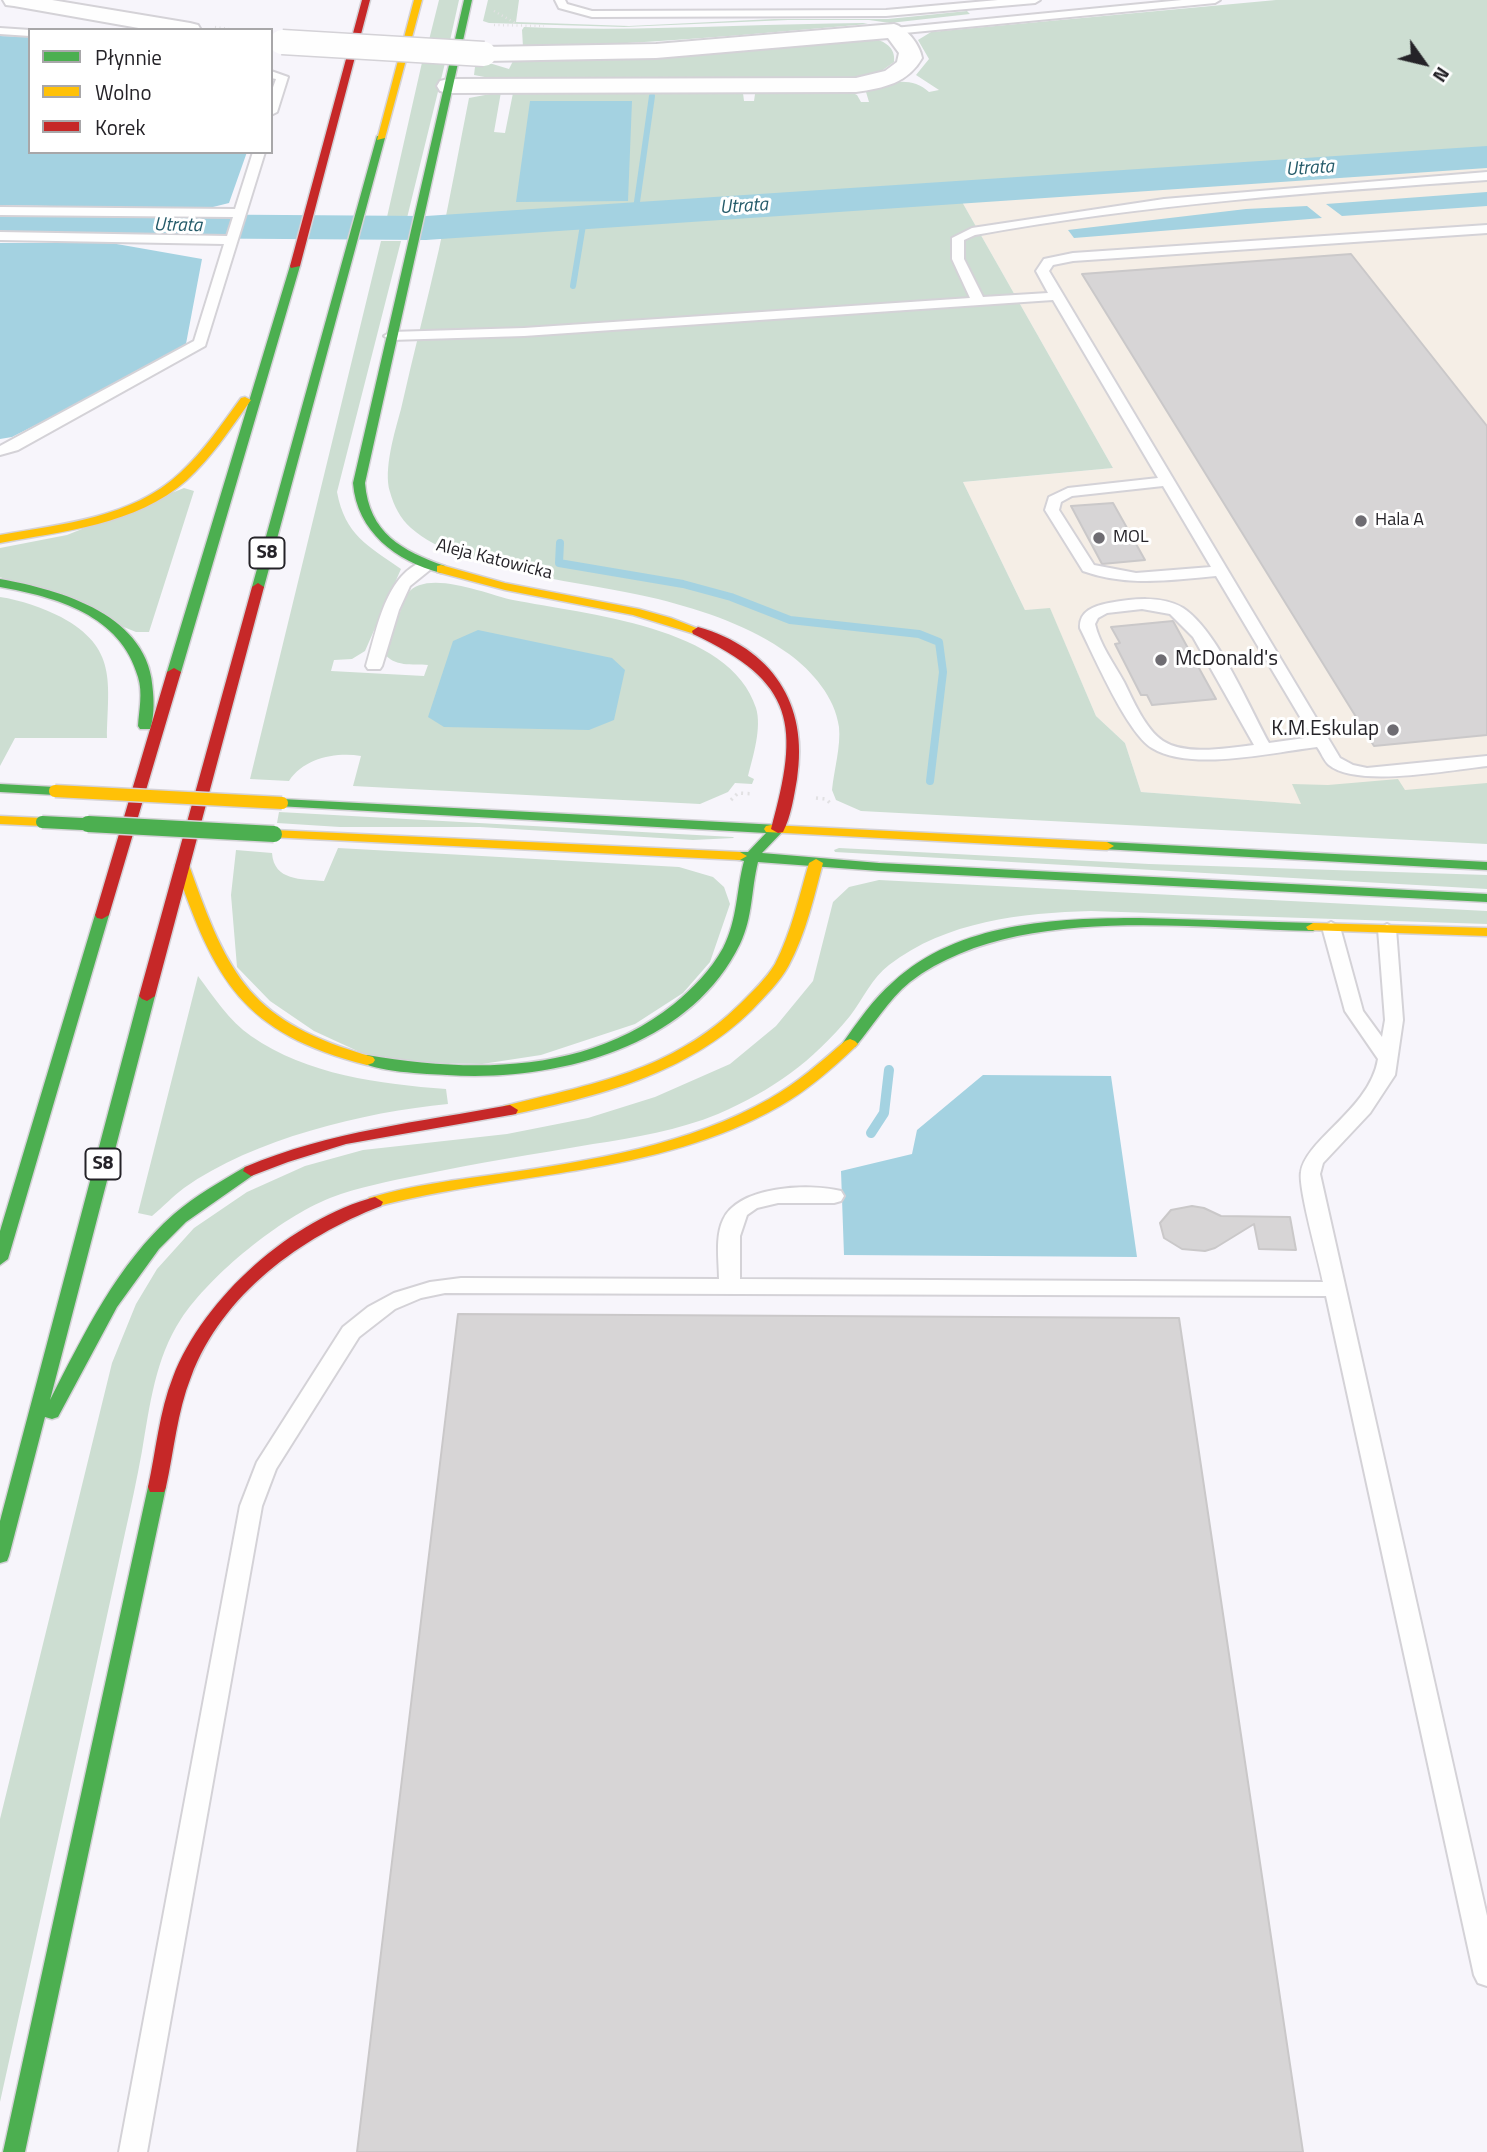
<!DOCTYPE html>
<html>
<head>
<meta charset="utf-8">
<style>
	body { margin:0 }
	#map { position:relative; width:1487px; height:2152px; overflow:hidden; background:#f7f5fb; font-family:"Titillium Web",sans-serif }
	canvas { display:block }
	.legend { position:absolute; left:28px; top:28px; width:245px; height:126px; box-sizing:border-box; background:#fff; border:2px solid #a8a7a9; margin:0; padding:9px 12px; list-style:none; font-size:21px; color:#252328 }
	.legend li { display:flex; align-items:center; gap:14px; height:35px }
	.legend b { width:35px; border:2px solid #a8a7a9 }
	.north { position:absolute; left:1389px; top:28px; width:70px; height:70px; -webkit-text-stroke:5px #fff; paint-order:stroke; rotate:124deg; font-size:19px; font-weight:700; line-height:28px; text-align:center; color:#252328 }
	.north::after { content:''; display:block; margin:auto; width:24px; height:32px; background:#252328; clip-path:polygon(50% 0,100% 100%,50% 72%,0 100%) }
</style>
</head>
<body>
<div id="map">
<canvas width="1487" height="2152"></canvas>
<ul class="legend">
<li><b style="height:9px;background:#4caf50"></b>Płynnie</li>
<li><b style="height:9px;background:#ffc107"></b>Wolno</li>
<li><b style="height:9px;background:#c62828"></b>Korek</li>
</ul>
<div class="north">N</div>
</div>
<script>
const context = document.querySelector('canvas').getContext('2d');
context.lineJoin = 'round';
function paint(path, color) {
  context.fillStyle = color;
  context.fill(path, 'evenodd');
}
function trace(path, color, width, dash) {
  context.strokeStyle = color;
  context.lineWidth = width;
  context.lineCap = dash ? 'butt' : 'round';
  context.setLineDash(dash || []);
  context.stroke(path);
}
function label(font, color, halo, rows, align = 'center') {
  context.font = font + ' "Titillium Web",sans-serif';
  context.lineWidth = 6;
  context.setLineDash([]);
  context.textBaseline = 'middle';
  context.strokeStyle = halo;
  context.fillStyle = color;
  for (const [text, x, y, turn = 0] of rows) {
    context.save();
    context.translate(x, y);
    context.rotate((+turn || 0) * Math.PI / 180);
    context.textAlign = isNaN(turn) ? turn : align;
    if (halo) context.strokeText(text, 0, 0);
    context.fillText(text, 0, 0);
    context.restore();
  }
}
const commercial = new Path2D(`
	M 1487,164 L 1487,819 L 1141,792 L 1125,743 L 1096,716 L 1050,609 L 1025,610 L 963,482 L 1113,468 L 961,200 Z`);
const green = new Path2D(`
	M 439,0 L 459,0 L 449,45 L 428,44 Z
	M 488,0 L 519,0 L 516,22 L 629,26 L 774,19 L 888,19 L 967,11 L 970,14 L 890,23 L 869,20 L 788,20 L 624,27 L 489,23 L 483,21 Z
	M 1276,0 L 1487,0 L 1487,165 L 961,200 L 1113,468 L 963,482 L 1025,610 L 1050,608 L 1096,716 L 1125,743 L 1141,792 L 1301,804 L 1292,784 L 1328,785 L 1398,779 L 1405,790 L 1487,783 L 1487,844 L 861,811 L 836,800 L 832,790 C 834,770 841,746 839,727 C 835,697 812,671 789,654 C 750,626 705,611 658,599 C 591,582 461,573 411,528 C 400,518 394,506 390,492 C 383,470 395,431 401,409 C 413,355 427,302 439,249 C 450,199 459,148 469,98 L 501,92 L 494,132 L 505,133 L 513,93 L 739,92 L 743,93 L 744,101 L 754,101 L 755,94 L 760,93 L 851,92 L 857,95 L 861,102 L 869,102 L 866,92 C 885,82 911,75 929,92 L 939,90 L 916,75 L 929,59 L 918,40 L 931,32 Z
	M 863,23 L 868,24 C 753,34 639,45 523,47 L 522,30 L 524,27 C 637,32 750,24 863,23 Z
	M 872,38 C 884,41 896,47 894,62 L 880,72 L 856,78 L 495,79 L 474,75 L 476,59 L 509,69 L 513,61 L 611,58 Z
	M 423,58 L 446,59 L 407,218 L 387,217 Z
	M 381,241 L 401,241 L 337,492 C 345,535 368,546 401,569 L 365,651 L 352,659 L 334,660 L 331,671 L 424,676 L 428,665 C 412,664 394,667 384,653 L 407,594 C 426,568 486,594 513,600 C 584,614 731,626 756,708 C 762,728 753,756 748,776 L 754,779 L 752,784 L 735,783 L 728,792 L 700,804 L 353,786 L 361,756 C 336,752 304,758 289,781 L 250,779 Z
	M 184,488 L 194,491 L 149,632 L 136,632 L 0,577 L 0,548 L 67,535 Z
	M 0,597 C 21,600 43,608 61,617 C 118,648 108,682 107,738 L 15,738 L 0,766 Z
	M 279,812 L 733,837 L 734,838 L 693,840 L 480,827 L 340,827 L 277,823 Z
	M 338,848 L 679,867 L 713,877 L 724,887 L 730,904 L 710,962 L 683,993 L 635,1024 L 541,1055 L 482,1064 L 407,1062 L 364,1054 L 314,1031 L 270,1001 L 237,967 L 231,895 L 236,850 L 272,853 C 274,881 301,879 324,881 Z
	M 839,848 L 1149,864 L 1487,875 L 1487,889 L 835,852 L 834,850 Z
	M 879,880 L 1487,911 L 1487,924 L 1091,911 C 1022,913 946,921 889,965 C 872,978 863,999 850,1016 C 812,1062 773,1090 718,1114 C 679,1130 634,1138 593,1144 C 535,1154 477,1163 420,1175 C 390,1181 359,1187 330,1198 C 280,1218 211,1274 181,1319 C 155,1359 150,1405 142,1451 C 137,1479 131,1506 125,1533 C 84,1722 42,1912 0,2102 L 0,1819 L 112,1363 L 136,1304 L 157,1269 L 194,1228 L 247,1192 L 305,1166 L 363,1150 L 507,1134 L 588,1118 L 655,1097 L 730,1064 L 776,1026 L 813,981 L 833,902 L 849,887 Z
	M 198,976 C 214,997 229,1021 251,1036 C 307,1075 380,1084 446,1089 L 448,1104 C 364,1112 253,1139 184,1188 C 173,1196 163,1207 152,1216 L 138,1213 Z`);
const water = new Path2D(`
	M 0,36 L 30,37 L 30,152 L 247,152 L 229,203 L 205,209 L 0,205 Z
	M 530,101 L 632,101 L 628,201 L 516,202 Z
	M 1487,192 L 1487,206 L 1342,216 L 1326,204 Z
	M 1307,206 L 1322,218 L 1074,238 L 1068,230 L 1246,209 Z
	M 0,219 L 229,223 L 226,229 L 0,230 Z
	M 0,243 L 111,243 L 202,259 L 185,349 L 12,437 L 0,439 Z
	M 478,630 L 612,658 L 625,670 L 614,720 L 589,730 L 444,727 L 428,717 L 453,641 Z
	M 983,1075 L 1111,1076 L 1137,1257 L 844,1255 L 841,1171 L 912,1154 L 917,1130 Z`);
const streamFar2 = new Path2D(`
	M 635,216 L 652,96
	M 573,286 L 584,219`);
const streamFar1 = new Path2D(`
	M 560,543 L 559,563 L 683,584 L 731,597 L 790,620 L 919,634 L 939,642 L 943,672 L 930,781`);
const stream = new Path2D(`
	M 871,1133 L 884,1113 L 889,1070`);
const river = new Path2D(`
	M 1487,146 L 1487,168 L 426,240 L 0,237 L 0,213 L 426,216 Z`);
const building = new Path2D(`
	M 1351,254 L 1487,426 L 1487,735 L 1374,746 L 1082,274 Z
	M 1113,503 L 1145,560 L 1102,564 L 1071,506 Z
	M 1173,621 L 1216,699 L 1152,705 L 1147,695 L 1141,695 L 1115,644 L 1120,643 L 1111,627 Z
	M 1192,1206 L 1204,1208 L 1221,1216 L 1290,1217 L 1296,1250 L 1259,1249 L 1254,1224 L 1215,1248 L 1205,1251 L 1182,1249 L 1164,1238 L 1160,1223 L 1171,1210 Z
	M 458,1314 L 1179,1318 L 1303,2152 L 357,2152 Z`);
const pathFar1 = new Path2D(`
	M 494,11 L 517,24
	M 494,25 L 544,26
	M 215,27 L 235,30`);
const path = new Path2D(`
	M 816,798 L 826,799 L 832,805
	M 731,800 L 738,793 L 754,794`);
const lane = new Path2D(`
	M 555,0 L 565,0 L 567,4 L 592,11 L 886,10 L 998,0 L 1040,0 L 1035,3 L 886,16 L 592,17 L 559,8 Z
	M 1182,0 L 1220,0 L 1215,3 L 894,34 L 889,31 L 894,28 Z
	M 0,28 L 30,30 L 30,36 L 0,34 Z
	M 271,71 L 288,77 L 277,112 L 271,115 L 271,93 L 276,79 L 271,78 Z
	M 253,152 L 265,152 L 205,346 L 18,450 L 0,455 L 0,446 L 194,341 L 224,244 L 0,240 L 0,232 L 227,236 L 233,217 L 0,215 L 0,207 L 235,209 Z
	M 1487,172 L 1487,180 C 1316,192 1145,204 975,235 L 964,240 L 964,259 L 983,297 L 1048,293 L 1036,271 L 1044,259 L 1073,253 L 1487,225 L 1487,233 L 1073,261 L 1053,265 L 1049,271 L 1340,758 L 1353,765 L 1367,768 L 1487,756 L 1487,766 C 1450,770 1357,788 1329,765 C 1324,761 1321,752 1317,747 C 1274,752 1191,772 1152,748 C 1127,733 1094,656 1080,628 C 1079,611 1094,606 1109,603 C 1131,599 1162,595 1183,608 C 1217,630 1249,707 1269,743 L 1312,737 L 1216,576 C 1171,580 1127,587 1083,571 L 1045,510 L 1049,497 L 1068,488 L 1158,478 L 1053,300 L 524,336 L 391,340 L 384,336 L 391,332 L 524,328 L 970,298 L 952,259 L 952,238 L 972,228 L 1164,199 ZM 1163,486 L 1211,567 L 1136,573 L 1094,565 L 1059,510 L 1061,502 L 1072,496 ZM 1142,609 L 1170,614 L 1193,637 L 1254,745 C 1227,748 1186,756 1163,741 C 1145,729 1133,700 1124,682 C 1114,664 1099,643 1095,624 L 1098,618 L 1107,613 Z
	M 428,560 L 436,565 L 410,586 L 399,610 L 382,666 L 380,669 L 368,669 L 366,666 C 377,631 385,571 428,560 Z
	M 1331,922 L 1340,927 L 1363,1011 L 1382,1037 L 1385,1020 L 1378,929 L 1387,924 L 1396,929 L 1403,1020 L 1395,1075 L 1370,1113 L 1323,1163 L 1320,1174 L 1487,1916 L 1487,1986 L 1478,1983 L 1474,1975 L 1326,1296 L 445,1293 L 421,1298 L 395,1309 L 359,1337 L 276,1469 L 262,1506 L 147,2152 L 119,2152 L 240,1506 L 257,1462 L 343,1327 L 368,1307 L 394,1293 L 430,1282 L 461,1278 L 719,1279 C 719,1261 715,1237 723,1220 C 738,1186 809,1183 841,1191 L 844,1196 L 841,1201 L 834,1203 L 778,1203 L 757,1208 L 747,1215 L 740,1236 L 740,1279 L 1323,1282 C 1319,1261 1298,1188 1301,1172 C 1306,1139 1370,1109 1378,1059 L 1345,1011 L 1322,927 Z`);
const street = new Path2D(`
	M 3,0 L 52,0 L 190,23 L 198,25 L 201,30 L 150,30 L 14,6 L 6,5 Z
	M 894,24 C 906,27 920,45 922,58 C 908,83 884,88 856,92 L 448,93 L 440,91 L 437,86 L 440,81 L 448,79 L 856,78 L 885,71 L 897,62 L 899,53 L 888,38 L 656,58 L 484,61 L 476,59 L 473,54 L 476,49 L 484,47 L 656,44 Z`);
const fast = new Path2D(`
	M 464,0 L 472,0 L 365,483 C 369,533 402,551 445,566 L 445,572 L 441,573 C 396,561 357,532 353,483 Z
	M 377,136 L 385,138 L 264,587 L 262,590 L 254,590 L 252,587 Z
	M 295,263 L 300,266 L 181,672 L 179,675 L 169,675 L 167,672 L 290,266 Z
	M 0,579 C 61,590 151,615 153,692 C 154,703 154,719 150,729 L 140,729 L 138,726 C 139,710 143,693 138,677 C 121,615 56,597 0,587 Z
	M 0,784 L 55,787 L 62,791 L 55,795 L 0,792 Z
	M 282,799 L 778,825 L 785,829 L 762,853 L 879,863 L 1487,894 L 1487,902 L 879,871 L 758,862 C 751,890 753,917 740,944 C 689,1049 553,1082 447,1075 C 428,1074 371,1072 359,1060 L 367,1055 C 472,1073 587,1074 674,1004 C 692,989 711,970 723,948 C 738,918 736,891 744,861 L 735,859 L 733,856 L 740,852 L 748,852 L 766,833 L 277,806 L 275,803 Z
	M 1107,842 L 1487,862 L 1487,870 L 1102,849 L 1100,846 Z
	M 102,911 L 109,915 L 8,1259 L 0,1265 L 0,1231 L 95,915 Z
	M 1140,918 L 1313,923 L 1320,927 L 1313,931 C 1189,929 1014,903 910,982 C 888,1000 873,1026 855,1047 L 845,1047 L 842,1044 C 857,1023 873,999 893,982 C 958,922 1056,918 1140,918 Z
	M 147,991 L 155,996 L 50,1400 C 84,1334 117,1264 174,1214 C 196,1195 220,1182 245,1167 L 251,1166 L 259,1171 L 186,1222 L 159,1249 L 117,1307 L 58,1417 L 52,1419 L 45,1417 L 9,1556 L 7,1561 L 0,1563 L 0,1521 L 139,996 Z
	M 157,1480 L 164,1482 L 166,1487 L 25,2152 L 3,2152 L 148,1487 L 150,1482 Z`);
const slow = new Path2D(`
	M 414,0 L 422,0 L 385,138 L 377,140 Z
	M 245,397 L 251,400 C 231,428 212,457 187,480 C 136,525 63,531 0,543 L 0,535 C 62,524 132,518 180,473 C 204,451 222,424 241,398 Z
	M 441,565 L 505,583 L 639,609 L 671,618 L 704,631 L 698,635 L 633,615 L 505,590 L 437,572 L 437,566 Z
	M 0,816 L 42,818 L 49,822 L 42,826 L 0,824 Z
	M 771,825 L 1107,842 L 1114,846 L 1107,850 L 766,832 L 764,829 L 766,826 Z
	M 274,830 L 740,852 L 747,856 L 740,860 L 269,837 L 267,834 Z
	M 816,859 L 823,863 C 814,897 806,933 789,965 C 780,982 765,996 752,1010 C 686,1075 598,1096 510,1115 L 504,1114 L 502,1110 L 504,1106 C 592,1084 672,1071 740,1004 C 752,992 766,979 775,964 C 791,933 799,897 809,863 Z
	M 182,861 L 189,865 C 229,979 251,1022 373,1057 L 375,1060 L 373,1063 L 367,1065 C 242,1033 215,981 175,865 Z
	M 1313,923 L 1487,928 L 1487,936 L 1308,930 L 1306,927 Z
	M 850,1039 L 855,1041 L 858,1044 L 855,1047 C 832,1069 808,1090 780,1106 C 656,1177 509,1171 375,1207 L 367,1202 L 369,1198 C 412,1185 455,1180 499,1174 C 591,1161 688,1145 769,1099 C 797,1083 821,1062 845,1041 Z`);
const jam = new Path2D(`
	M 362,0 L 370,0 L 300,266 L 291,268 L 290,266 Z
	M 258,583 L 264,587 L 155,996 L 147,1001 L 142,999 L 139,996 L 252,587 Z
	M 698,627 C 772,648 809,704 797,779 C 794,796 791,817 783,832 L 778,833 L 771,829 C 800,725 796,682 693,634 L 692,631 Z
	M 174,668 L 181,672 L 109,915 L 102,919 L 97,918 L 95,915 L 167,672 Z
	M 510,1105 L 518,1110 L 516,1114 L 346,1144 L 288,1162 L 251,1176 L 243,1171 L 245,1167 C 330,1131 420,1122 510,1105 Z
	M 375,1197 L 383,1202 L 381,1206 C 301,1237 222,1294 191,1377 C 177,1412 174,1451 166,1487 L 164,1492 L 150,1492 L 148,1487 C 156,1451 159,1412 173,1377 C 204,1297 292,1219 375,1197 Z`);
const streetBridge = new Path2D(`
	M 282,42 L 484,54`);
const fastBridgeFar1 = new Path2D(`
	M 42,822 L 122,826`);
const fastBridge = new Path2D(`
	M 88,824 L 274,834`);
const slowBridge = new Path2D(`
	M 55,791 L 282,803`);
const markers = [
	[1361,521,7,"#6e6c72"],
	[1099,538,7,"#6e6c72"],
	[1161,660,7,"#6e6c72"],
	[1393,730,7,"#6e6c72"]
];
const farPoinames = [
	["Hala A",1375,521],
	["MOL",1113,538]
];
const farStreetnames = [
	["Aleja Katowicka",494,560,14]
];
const farWaternames = [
	["Utrata",1310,169,-4],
	["Utrata",744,207,-4],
	["Utrata",178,226,1]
];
const shields = [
	[267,553,35],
	[103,1164,35]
];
const shieldNames = [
	["S8",267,553],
	["S8",103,1164]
];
const poiNames = [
	["McDonald's",1175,660],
	["K.M.Eskulap",1379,730,"right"]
];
paint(commercial, '#f5eee6');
paint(green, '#cdded2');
paint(water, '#a4d2e1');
trace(streamFar2, '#a4d2e1', 6);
trace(streamFar1, '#a4d2e1', 8);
trace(stream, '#a4d2e1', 10);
paint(river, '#a4d2e1');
paint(building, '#d7d5d6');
trace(building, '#cac8c9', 2);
trace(lane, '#d4d2d7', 4);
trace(street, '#d4d2d7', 4);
trace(fast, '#d4d2d7', 3);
trace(slow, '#d4d2d7', 3);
trace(jam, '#d4d2d7', 3);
trace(pathFar1, '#e2e1e3', 2.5, [1, 3.5]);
trace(path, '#e2e1e3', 3.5, [2, 4.5]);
paint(lane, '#fefefe');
paint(street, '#fefefe');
paint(fast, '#4caf50');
paint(slow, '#ffc107');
paint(jam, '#c62828');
trace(streetBridge, '#d4d2d7', 27, []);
trace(fastBridgeFar1, '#d4d2d7', 15, []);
trace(fastBridge, '#d4d2d7', 19, []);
trace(slowBridge, '#d4d2d7', 15, []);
trace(streetBridge, '#fefefe', 24);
trace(fastBridgeFar1, '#4caf50', 12);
trace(fastBridge, '#4caf50', 16);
trace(slowBridge, '#ffc107', 12);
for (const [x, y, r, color] of markers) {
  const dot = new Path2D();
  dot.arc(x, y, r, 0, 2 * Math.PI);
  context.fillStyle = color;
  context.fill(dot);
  trace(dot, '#fff', 2.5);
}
label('18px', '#252328', '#fff', farPoinames, 'left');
label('18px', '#252328', '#fff', farStreetnames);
label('italic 19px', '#255b6a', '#fff', farWaternames);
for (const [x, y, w] of shields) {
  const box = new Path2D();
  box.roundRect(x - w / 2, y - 15.5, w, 31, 5);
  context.fillStyle = '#fff';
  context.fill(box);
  trace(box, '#252328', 2);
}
label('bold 19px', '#252328', null, shieldNames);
label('21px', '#252328', '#fff', poiNames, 'left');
</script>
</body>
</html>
